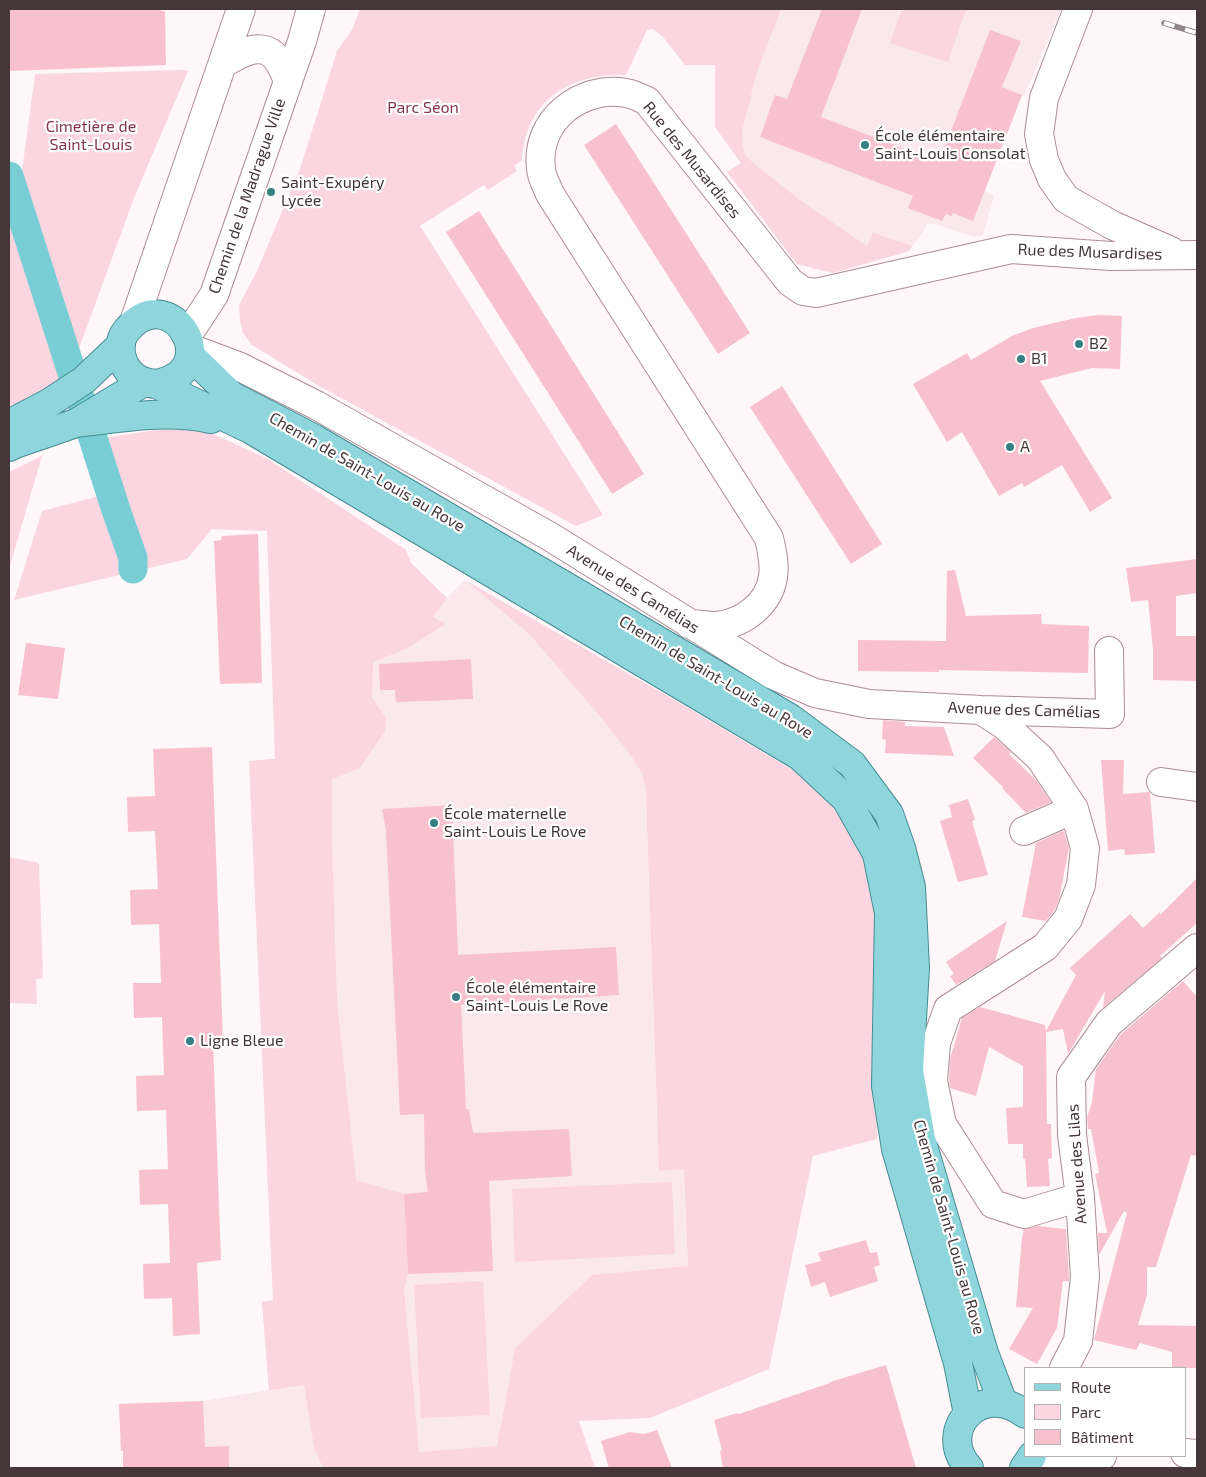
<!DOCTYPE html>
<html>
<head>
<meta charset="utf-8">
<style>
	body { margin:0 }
	#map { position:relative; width:1206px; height:1477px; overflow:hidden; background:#fff7f9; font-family:"Exo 2",sans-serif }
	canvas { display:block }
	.frame { position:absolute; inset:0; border:10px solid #443639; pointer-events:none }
	.legend { position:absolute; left:1024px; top:1367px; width:162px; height:90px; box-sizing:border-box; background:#fff; border:1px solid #b4afb0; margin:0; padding:6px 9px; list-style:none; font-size:15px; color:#443639 }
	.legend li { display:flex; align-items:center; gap:10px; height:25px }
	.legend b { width:25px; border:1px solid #b4afb0 }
</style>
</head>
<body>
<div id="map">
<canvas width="1206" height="1477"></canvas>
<div class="frame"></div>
<ul class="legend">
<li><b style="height:6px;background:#8fd6dc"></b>Route</li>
<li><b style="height:14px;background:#fbd6e0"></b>Parc</li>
<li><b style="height:14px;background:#f8c1d0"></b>Bâtiment</li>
</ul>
</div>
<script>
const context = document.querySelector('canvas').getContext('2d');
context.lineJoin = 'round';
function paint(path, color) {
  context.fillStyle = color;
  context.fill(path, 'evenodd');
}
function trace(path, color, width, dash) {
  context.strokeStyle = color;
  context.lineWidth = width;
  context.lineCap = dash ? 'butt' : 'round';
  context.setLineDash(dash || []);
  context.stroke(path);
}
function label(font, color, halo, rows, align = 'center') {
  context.font = font + ' "Exo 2",sans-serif';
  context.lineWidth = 4.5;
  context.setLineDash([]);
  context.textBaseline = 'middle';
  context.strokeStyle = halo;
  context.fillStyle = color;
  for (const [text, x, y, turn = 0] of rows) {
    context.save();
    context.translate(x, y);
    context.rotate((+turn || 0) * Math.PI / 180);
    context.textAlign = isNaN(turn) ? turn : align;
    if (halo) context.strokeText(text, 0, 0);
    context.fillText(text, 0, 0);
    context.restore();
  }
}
const built = new Path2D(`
	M 711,9 L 1061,9 L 1024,96 L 1022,95 L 985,191 L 994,196 L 983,235 L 974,237 L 928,222 L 923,232 L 909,251 L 833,273 L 797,264 L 727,172 L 741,163 L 715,127 L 715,65 Z
	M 266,458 L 406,550 L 411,563 L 447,598 L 465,580 L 529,634 L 598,714 L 632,757 L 642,774 L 646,792 L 647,825 L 659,1171 L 684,1169 L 688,1267 L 592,1275 L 515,1348 L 497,1447 L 418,1452 L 304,1385 L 314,1448 L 323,1468 L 123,1468 L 123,1451 L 121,1451 L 119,1404 L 203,1401 L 269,1390 L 262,1302 L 273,1300 L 249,761 L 275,759 Z`);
const green = new Path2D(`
	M 360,9 L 781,9 L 757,72 L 742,131 L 743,148 L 746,156 L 752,162 L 800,200 L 867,246 L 873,233 L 912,246 L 909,251 L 833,273 L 797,264 L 727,172 L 741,163 L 715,127 L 715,65 L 685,65 L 663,37 L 653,29 L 647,30 L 626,75 C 569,73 526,100 522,160 L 514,166 L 517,171 L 488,190 L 484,185 L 420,226 L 603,515 L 576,526 L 319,386 L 252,345 L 243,333 L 240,320 L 239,305 L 257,271 L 300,169 L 337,51 L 352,30 Z
	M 902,9 L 966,9 L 948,62 L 890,43 Z
	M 182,70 L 188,71 L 134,198 L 74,362 L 65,378 L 38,398 L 9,406 L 9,175 L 22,171 L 35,74 Z
	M 176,429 L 213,434 L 266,458 L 406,550 L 411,563 L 447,598 L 433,617 L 445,624 L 406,649 L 373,662 L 372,698 L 386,718 L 385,731 L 360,768 L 332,779 L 332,844 L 337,1001 L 356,1180 L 404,1194 L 408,1274 L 404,1290 L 419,1452 L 497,1446 L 515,1348 L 592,1275 L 688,1266 L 684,1169 L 659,1171 L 647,825 L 646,792 L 642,774 L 632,757 L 598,714 L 529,634 L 465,580 L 683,705 L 796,772 L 826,798 L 855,838 L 874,888 L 877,1139 L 813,1156 L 769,1369 L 650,1418 L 579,1421 L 595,1468 L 323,1468 L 314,1448 L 304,1385 L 269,1390 L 262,1302 L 273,1300 L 249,761 L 275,759 L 267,531 L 212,529 L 187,559 L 14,600 L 42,511 L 115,492 L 98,439 L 155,430 Z
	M 42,456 L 9,569 L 9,472 Z
	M 9,857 L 39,863 L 43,978 L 36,979 L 37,1004 L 9,1003 L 10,977 L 9,976 Z
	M 672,1182 L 675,1254 L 515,1262 L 512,1189 Z
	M 483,1281 L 490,1415 L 421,1418 L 414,1285 Z`);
const canal = new Path2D(`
	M 9,176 L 116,510 L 133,558 L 133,569`);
const building = new Path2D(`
	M 9,9 L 161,9 L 161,11 L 165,11 L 166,65 L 9,71 Z
	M 822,9 L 862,9 L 821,117 L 939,162 L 990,30 L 1021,41 L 1002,87 L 1022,95 L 973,221 L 953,213 L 952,216 L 946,214 L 942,221 L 908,208 L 913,196 L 760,137 L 775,95 L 787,99 Z
	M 616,124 L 750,333 L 718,354 L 584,145 Z
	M 479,211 L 644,474 L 612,494 L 446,232 Z
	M 1098,315 L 1122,316 L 1120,369 L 1092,368 L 1040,381 L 1112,498 L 1090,512 L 1062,465 L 1024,487 L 1022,483 L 999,496 L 962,432 L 947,442 L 913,384 L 967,353 L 971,360 L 1012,336 L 1033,328 L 1076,318 Z
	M 782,386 L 882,544 L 851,564 L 750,407 Z
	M 258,534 L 262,683 L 220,684 L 214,541 L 221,540 L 222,536 Z
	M 1197,559 L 1197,593 L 1176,596 L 1176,636 L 1197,636 L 1197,681 L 1153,680 L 1153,649 L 1148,600 L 1131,602 L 1126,568 Z
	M 955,570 L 966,616 L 1041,614 L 1042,624 L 1089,626 L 1088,673 L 939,670 L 939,672 L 858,671 L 858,640 L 946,641 L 947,571 Z
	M 26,643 L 65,648 L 58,699 L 18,695 Z
	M 471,659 L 473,699 L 399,702 L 396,702 L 395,690 L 380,690 L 379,664 Z
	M 883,720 L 905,722 L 905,726 L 944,727 L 954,756 L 885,753 L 886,740 L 882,739 Z
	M 994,737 L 1011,752 L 1009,754 L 1036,780 L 1051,802 L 1026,813 L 1002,788 L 1003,787 L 973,758 Z
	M 212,747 L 223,1041 L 213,1041 L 221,1260 L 197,1263 L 200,1334 L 173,1336 L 172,1298 L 144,1299 L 143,1264 L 170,1263 L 168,1204 L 140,1205 L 139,1170 L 168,1169 L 166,1110 L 137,1111 L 136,1076 L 164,1075 L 162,1017 L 134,1018 L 133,983 L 161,983 L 159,924 L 131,925 L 130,890 L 158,889 L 155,831 L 128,832 L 127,797 L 155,796 L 153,749 Z
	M 1101,760 L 1124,760 L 1123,794 L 1150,792 L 1155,853 L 1125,855 L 1124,849 L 1108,851 Z
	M 968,799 L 975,820 L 972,821 L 988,875 L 958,882 L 940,821 L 952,817 L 949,805 Z
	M 452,805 L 458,955 L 616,947 L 619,995 L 461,1005 L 466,1109 L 469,1109 L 473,1133 L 569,1129 L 572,1176 L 489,1181 L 493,1271 L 408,1274 L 404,1194 L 428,1192 L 425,1171 L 424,1114 L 400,1115 L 386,830 L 382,809 Z
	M 1062,831 L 1064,832 L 1069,848 L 1059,900 L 1054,911 L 1046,921 L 1022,917 L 1036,843 Z
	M 1197,878 L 1197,923 L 1160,956 L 1162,958 L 1103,1008 L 1105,991 L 1068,1054 L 1063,1029 L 1046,1032 L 1047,1124 L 1051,1124 L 1052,1158 L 1048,1159 L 1050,1186 L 1027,1187 L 1025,1159 L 1023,1159 L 1023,1144 L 1008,1144 L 1006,1108 L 1023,1107 L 1023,1066 L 989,1047 L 976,1096 L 950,1088 L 949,1080 L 950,1059 L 962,1018 L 980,1007 L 1045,1025 L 1046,1031 L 1076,975 L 1070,968 L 1130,914 L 1143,928 L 1160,912 L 1160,915 Z
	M 1007,921 L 995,961 L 956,985 L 950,976 L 954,974 L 946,962 Z
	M 1183,981 L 1197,997 L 1197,1156 L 1191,1155 L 1156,1267 L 1147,1267 L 1147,1295 L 1138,1325 L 1197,1326 L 1197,1368 L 1172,1368 L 1172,1352 L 1140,1343 L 1136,1350 L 1094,1340 L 1127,1213 L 1124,1211 L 1099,1255 L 1098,1233 L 1107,1233 L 1095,1174 L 1099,1173 L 1091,1129 L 1088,1129 L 1087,1117 L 1092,1102 L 1096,1069 L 1121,1034 Z
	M 1037,1226 L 1066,1229 L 1069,1277 L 1069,1281 L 1063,1281 L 1057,1328 L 1037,1364 L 1009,1349 L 1033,1308 L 1016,1307 L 1022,1237 L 1024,1229 Z
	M 866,1240 L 870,1253 L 877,1252 L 880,1265 L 874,1267 L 878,1281 L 830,1297 L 825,1282 L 811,1287 L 805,1265 L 821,1261 L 818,1253 Z
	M 886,1365 L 916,1468 L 723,1468 L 720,1451 L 722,1450 L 714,1420 L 738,1413 L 739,1414 L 830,1383 L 830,1382 Z
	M 203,1401 L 205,1447 L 229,1446 L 229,1468 L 123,1468 L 123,1451 L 121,1451 L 119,1404 Z
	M 657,1430 L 672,1468 L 609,1468 L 601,1441 L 630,1432 L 644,1434 Z`);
const minor = new Path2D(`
	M 1078,9 L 1044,98 L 1039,134 L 1044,160 L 1052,179 L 1066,199 L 1112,225 L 1171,251
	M 223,64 C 240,53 265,38 279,62 C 283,68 285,74 288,81
	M 134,322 L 241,9
	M 187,336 L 214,295 L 302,41 L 311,9
	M 190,348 L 238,366 L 316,405 L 549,536 L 773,675 L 815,693 L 869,704 L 981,710 L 1110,714 L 1109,651
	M 689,624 C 698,624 707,626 716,626 C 743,624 769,604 773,577 C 775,564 772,551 769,538 L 550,194 C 547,186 541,177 541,168 C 535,121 580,85 626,93 C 633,94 641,98 647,101 L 790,282 L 803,291 L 816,293 L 1011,249 L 1111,256 L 1197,255
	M 981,710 L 1004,725 L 1040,758 L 1074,809 L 1085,848 L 1081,885 L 1068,919 L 1045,947 L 948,1009 L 936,1043 L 933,1081 L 942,1124 L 993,1204 L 1024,1214 L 1080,1197
	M 1161,782 L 1197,787
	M 1024,831 L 1074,809
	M 1064,1368 L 1078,1341 L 1085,1277 L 1080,1197 L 1072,1135 L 1071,1077 L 1109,1023 L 1197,948
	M 1185,1453 L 1197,1454
	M 1030,1461 L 1061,1456
	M 1084,1468 L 1102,1456`);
const major = new Path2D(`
	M 190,355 L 232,396 L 313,438 L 790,718 L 852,764 L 889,814 L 901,848 L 911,887 L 915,968 L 909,1071 L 921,1139 L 984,1353 L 1003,1403
	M 156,384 C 228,370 170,278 127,330 C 115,344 121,367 135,377 C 141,382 148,383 156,384 L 250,429 L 800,756 L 846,799 L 877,854 L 889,913 L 886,1086 L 896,1149 L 958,1363 L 968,1414
	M 76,423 C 121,418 166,409 211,419
	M 9,424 L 49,403 L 84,380 L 121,345
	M 9,447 L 15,444 L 76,423 L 144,382
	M 969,1468 C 935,1431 981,1380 1025,1414
	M 1024,1468 L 1032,1456`);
const rail = new Path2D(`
	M 1164,23 L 1197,33`);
const markers = [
	[865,145,5,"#357e83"],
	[271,192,5,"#357e83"],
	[1079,344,5,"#357e83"],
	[1021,359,5,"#357e83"],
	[1010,447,5,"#357e83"],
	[434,823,5,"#357e83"],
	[456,997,5,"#357e83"],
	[190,1041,5,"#357e83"]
];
const parkNames = [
	["Parc Séon",423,108],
	["Cimetière de",91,127],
	["Saint-Louis",91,145]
];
const poiNames = [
	["École élémentaire",875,136],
	["Saint-Louis Consolat",875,154],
	["Saint-Exupéry",281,183],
	["Lycée",281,201],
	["B2",1089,344],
	["B1",1031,359],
	["A",1020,447],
	["École maternelle",444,814],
	["Saint-Louis Le Rove",444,832],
	["École élémentaire",466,988],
	["Saint-Louis Le Rove",466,1006],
	["Ligne Bleue",200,1041]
];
const streetNames = [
	["Rue des Musardises",692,160,51],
	["Chemin de la Madrague Ville",247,196,-71],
	["Rue des Musardises",1090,252,2],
	["Chemin de Saint-Louis au Rove",367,472,30],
	["Avenue des Camélias",633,589,32],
	["Chemin de Saint-Louis au Rove",716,677,31],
	["Avenue des Camélias",1024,710,2],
	["Avenue des Lilas",1077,1164,-94],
	["Chemin de Saint-Louis au Rove",949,1227,74]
];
paint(built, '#fae8ed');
paint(green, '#fbd6e0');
trace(canal, '#79cdd4', 29);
paint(building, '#f8c1d0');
trace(minor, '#ac8c94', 30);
trace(major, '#448c93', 30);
trace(minor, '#fff', 28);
trace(major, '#8fd6dc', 28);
trace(rail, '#8f8486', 5.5);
trace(rail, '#fff', 4, [11]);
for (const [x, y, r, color] of markers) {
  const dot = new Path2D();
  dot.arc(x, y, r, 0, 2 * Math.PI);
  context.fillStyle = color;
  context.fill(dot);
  trace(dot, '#fff', 2);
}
label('16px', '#843551', '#fff', parkNames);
label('16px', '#443639', '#fff', poiNames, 'left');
label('16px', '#443639', '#fff', streetNames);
</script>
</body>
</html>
